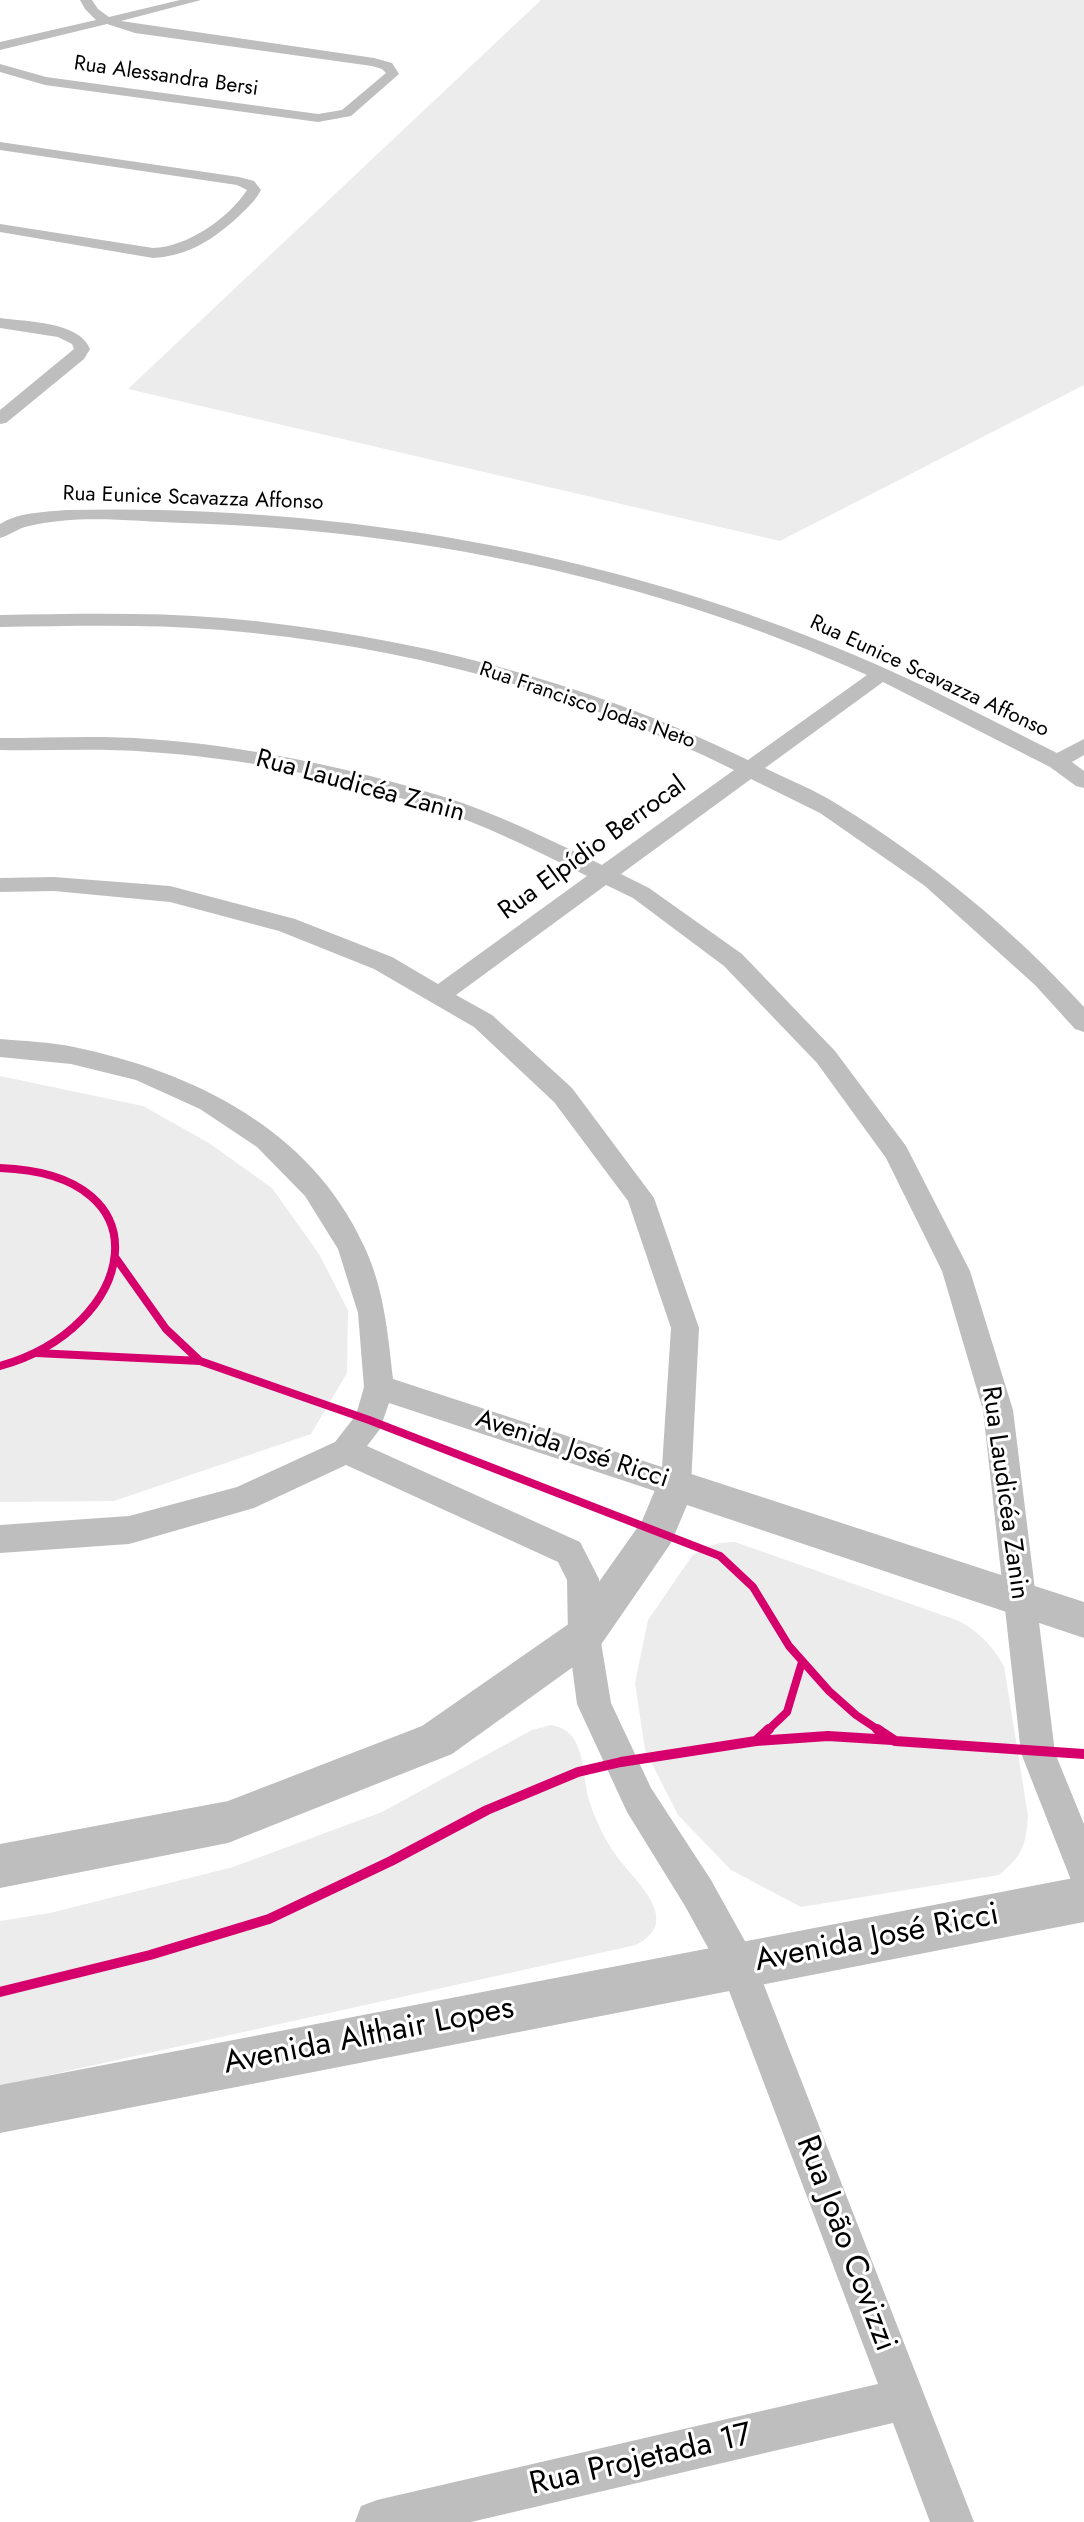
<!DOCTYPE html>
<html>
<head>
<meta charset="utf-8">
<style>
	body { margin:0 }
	canvas { display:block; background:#fff }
</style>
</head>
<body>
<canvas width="1084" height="2522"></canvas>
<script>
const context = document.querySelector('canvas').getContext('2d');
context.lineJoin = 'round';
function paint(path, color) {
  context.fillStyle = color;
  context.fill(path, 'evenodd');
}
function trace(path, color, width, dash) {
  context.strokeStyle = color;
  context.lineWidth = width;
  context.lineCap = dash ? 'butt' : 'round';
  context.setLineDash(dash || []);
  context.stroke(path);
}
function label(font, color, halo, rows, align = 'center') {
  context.font = font + ' Jost,sans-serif';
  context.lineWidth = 6;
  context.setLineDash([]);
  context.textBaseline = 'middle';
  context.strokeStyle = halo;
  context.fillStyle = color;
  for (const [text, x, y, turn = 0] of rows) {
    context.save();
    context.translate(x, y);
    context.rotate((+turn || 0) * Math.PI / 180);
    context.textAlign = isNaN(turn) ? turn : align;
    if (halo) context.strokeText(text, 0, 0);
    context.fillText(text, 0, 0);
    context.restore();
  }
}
const green = new Path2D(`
	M 541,0 L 1084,0 L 1084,385 L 780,541 L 128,389 Z
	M 0,1076 L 143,1106 L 209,1143 L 272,1188 L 319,1254 L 348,1310 L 347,1373 L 311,1434 L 114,1501 L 0,1502 Z
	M 735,1542 L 959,1621 C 980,1633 992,1645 1004,1666 L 1028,1816 C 1026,1846 1022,1856 999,1875 L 801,1907 L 731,1870 L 678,1815 L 645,1750 L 635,1683 L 648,1620 L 692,1556 L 704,1548 L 719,1543 Z
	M 551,1725 C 587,1731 581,1772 589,1800 C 594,1817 605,1840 615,1854 C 633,1880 685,1920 636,1945 L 0,2086 L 0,1921 L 50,1913 L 233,1867 L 382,1812 L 532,1730 Z`);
const minor = new Path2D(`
	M 80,0 L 92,0 L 98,9 L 109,17 L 180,0 L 201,0 L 121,21 L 374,58 L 392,63 L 399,74 L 351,116 L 318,122 L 45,85 L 0,72 L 0,64 L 46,77 L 318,114 L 342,110 L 386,73 L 382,69 L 372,66 L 135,33 L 107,24 L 0,50 L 0,42 L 96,20 L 85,9 Z
	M 0,142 L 239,177 L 254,181 L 261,190 C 256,200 248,207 240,215 C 214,239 189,256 153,258 L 0,232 L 0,224 L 153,248 C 187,247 228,219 247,190 L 237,185 L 0,150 Z
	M 0,318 C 26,322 79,321 90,349 L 84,359 L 6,423 L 0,424 L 0,410 L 74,349 L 72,344 L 58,337 L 0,328 Z
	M 67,510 C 334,504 605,550 852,654 C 922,683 989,719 1057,753 L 1084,739 L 1084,755 L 1072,762 L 1084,771 L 1084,788 L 1076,786 L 1050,767 L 883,682 L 765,768 C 789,780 815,790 837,804 C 927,859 1013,929 1084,1007 L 1084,1032 L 1075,1029 L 1035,985 L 925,886 L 820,813 L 751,779 L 621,874 L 649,888 L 742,954 L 835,1051 L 906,1146 L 970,1271 L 1013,1410 L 1055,1753 L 1084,1824 L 1084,1886 L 1071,1880 L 1021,1753 L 983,1410 L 942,1271 L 886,1158 L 817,1063 L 724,966 L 633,898 L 606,885 L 456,995 L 492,1015 L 572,1088 L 654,1198 L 699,1328 L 691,1485 L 687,1494 L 676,1498 L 389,1403 L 380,1429 L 367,1446 L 580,1542 L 599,1579 L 600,1636 L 611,1703 L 651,1788 L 711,1880 L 751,1952 L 974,2522 L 930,2522 L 893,2423 L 471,2522 L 355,2522 L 361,2506 L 377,2500 L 878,2384 L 723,1975 L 685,1906 L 627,1812 L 577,1704 L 568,1636 L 567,1580 L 558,1562 L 346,1465 L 254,1508 L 129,1544 L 0,1553 L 0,1525 L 129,1516 L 237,1487 L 335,1442 L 356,1415 L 364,1387 L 358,1313 L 338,1249 L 305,1196 L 257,1147 L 200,1109 L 136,1080 L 71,1064 L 0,1057 L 0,1039 C 24,1041 50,1042 74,1047 C 193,1072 311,1129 364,1246 C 384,1288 388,1334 393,1379 L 662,1467 L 671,1328 L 628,1201 L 554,1102 L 474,1027 L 374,969 L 279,931 L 170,902 L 54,891 L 0,892 L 0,878 L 54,877 L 170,886 L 295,919 L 392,957 L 438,984 L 587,876 C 535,850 482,823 426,806 C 337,777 242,758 149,752 C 100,748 49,751 0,750 L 0,738 C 49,738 100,735 149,739 C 247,746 347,767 441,796 C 497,813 550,840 602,865 L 734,770 C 576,691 399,645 222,630 C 148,624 74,626 0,627 L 0,615 C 74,614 149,612 223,618 C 404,634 585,680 748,760 L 867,675 C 652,578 417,530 183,523 C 133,521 78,514 29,526 C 18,528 10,535 0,538 L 0,524 C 19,512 45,512 67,510 Z`);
const tertiary = new Path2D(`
	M 676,1469 L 1084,1602 L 1084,1638 L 687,1505 L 671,1543 L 598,1649 L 452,1754 L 228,1843 L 0,1888 L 0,1844 L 228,1801 L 422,1726 L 570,1623 L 642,1521 L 662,1473 Z
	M 1084,1876 L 1084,1922 L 0,2133 L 0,2085 Z`);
const cyclewayFar1 = new Path2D(`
	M 0,1168 C 170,1174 136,1328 0,1366
	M 36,1353 L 200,1361 L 166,1329 L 115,1257
	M 200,1361 L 369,1420 L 720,1556 L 753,1587 L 789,1646 L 829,1691 L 856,1715 L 880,1731
	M 767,1731 L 787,1712 L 802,1662`);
const cycleway = new Path2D(`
	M 877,1729 L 895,1741 L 1084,1754
	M 756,1741 L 828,1736 L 892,1740
	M 0,1992 L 150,1955 L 269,1919 L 391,1861 L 487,1810 L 578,1772 L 621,1762 L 756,1741 L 769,1729`);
const farStreetnames = [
	["Rua Alessandra Bersi",166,77,8],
	["Rua Eunice Scavazza Affonso",193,499,2],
	["Rua Eunice Scavazza Affonso",929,677,25],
	["Rua Francisco Jodas Neto",587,706,19]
];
const streetNames = [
	["Rua Laudicéa Zanin",360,787,15],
	["Rua Elpídio Berrocal",593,849,-36],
	["Avenida José Ricci",572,1450,18],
	["Rua Laudicéa Zanin",1004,1493,82]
];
const nearStreetnames = [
	["Avenida José Ricci",877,1939,-11],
	["Avenida Althair Lopes",369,2037,-11],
	["Rua João Covizzi",845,2244,69],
	["Rua Projetada 17",641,2461,-13]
];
paint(green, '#ececec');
paint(minor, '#bebebe');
paint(tertiary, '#bebebe');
trace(cyclewayFar1, '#d6006c', 8);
trace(cycleway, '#d6006c', 10);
label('21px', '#000', '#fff', farStreetnames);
label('26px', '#000', '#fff', streetNames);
label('32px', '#000', '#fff', nearStreetnames);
</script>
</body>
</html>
